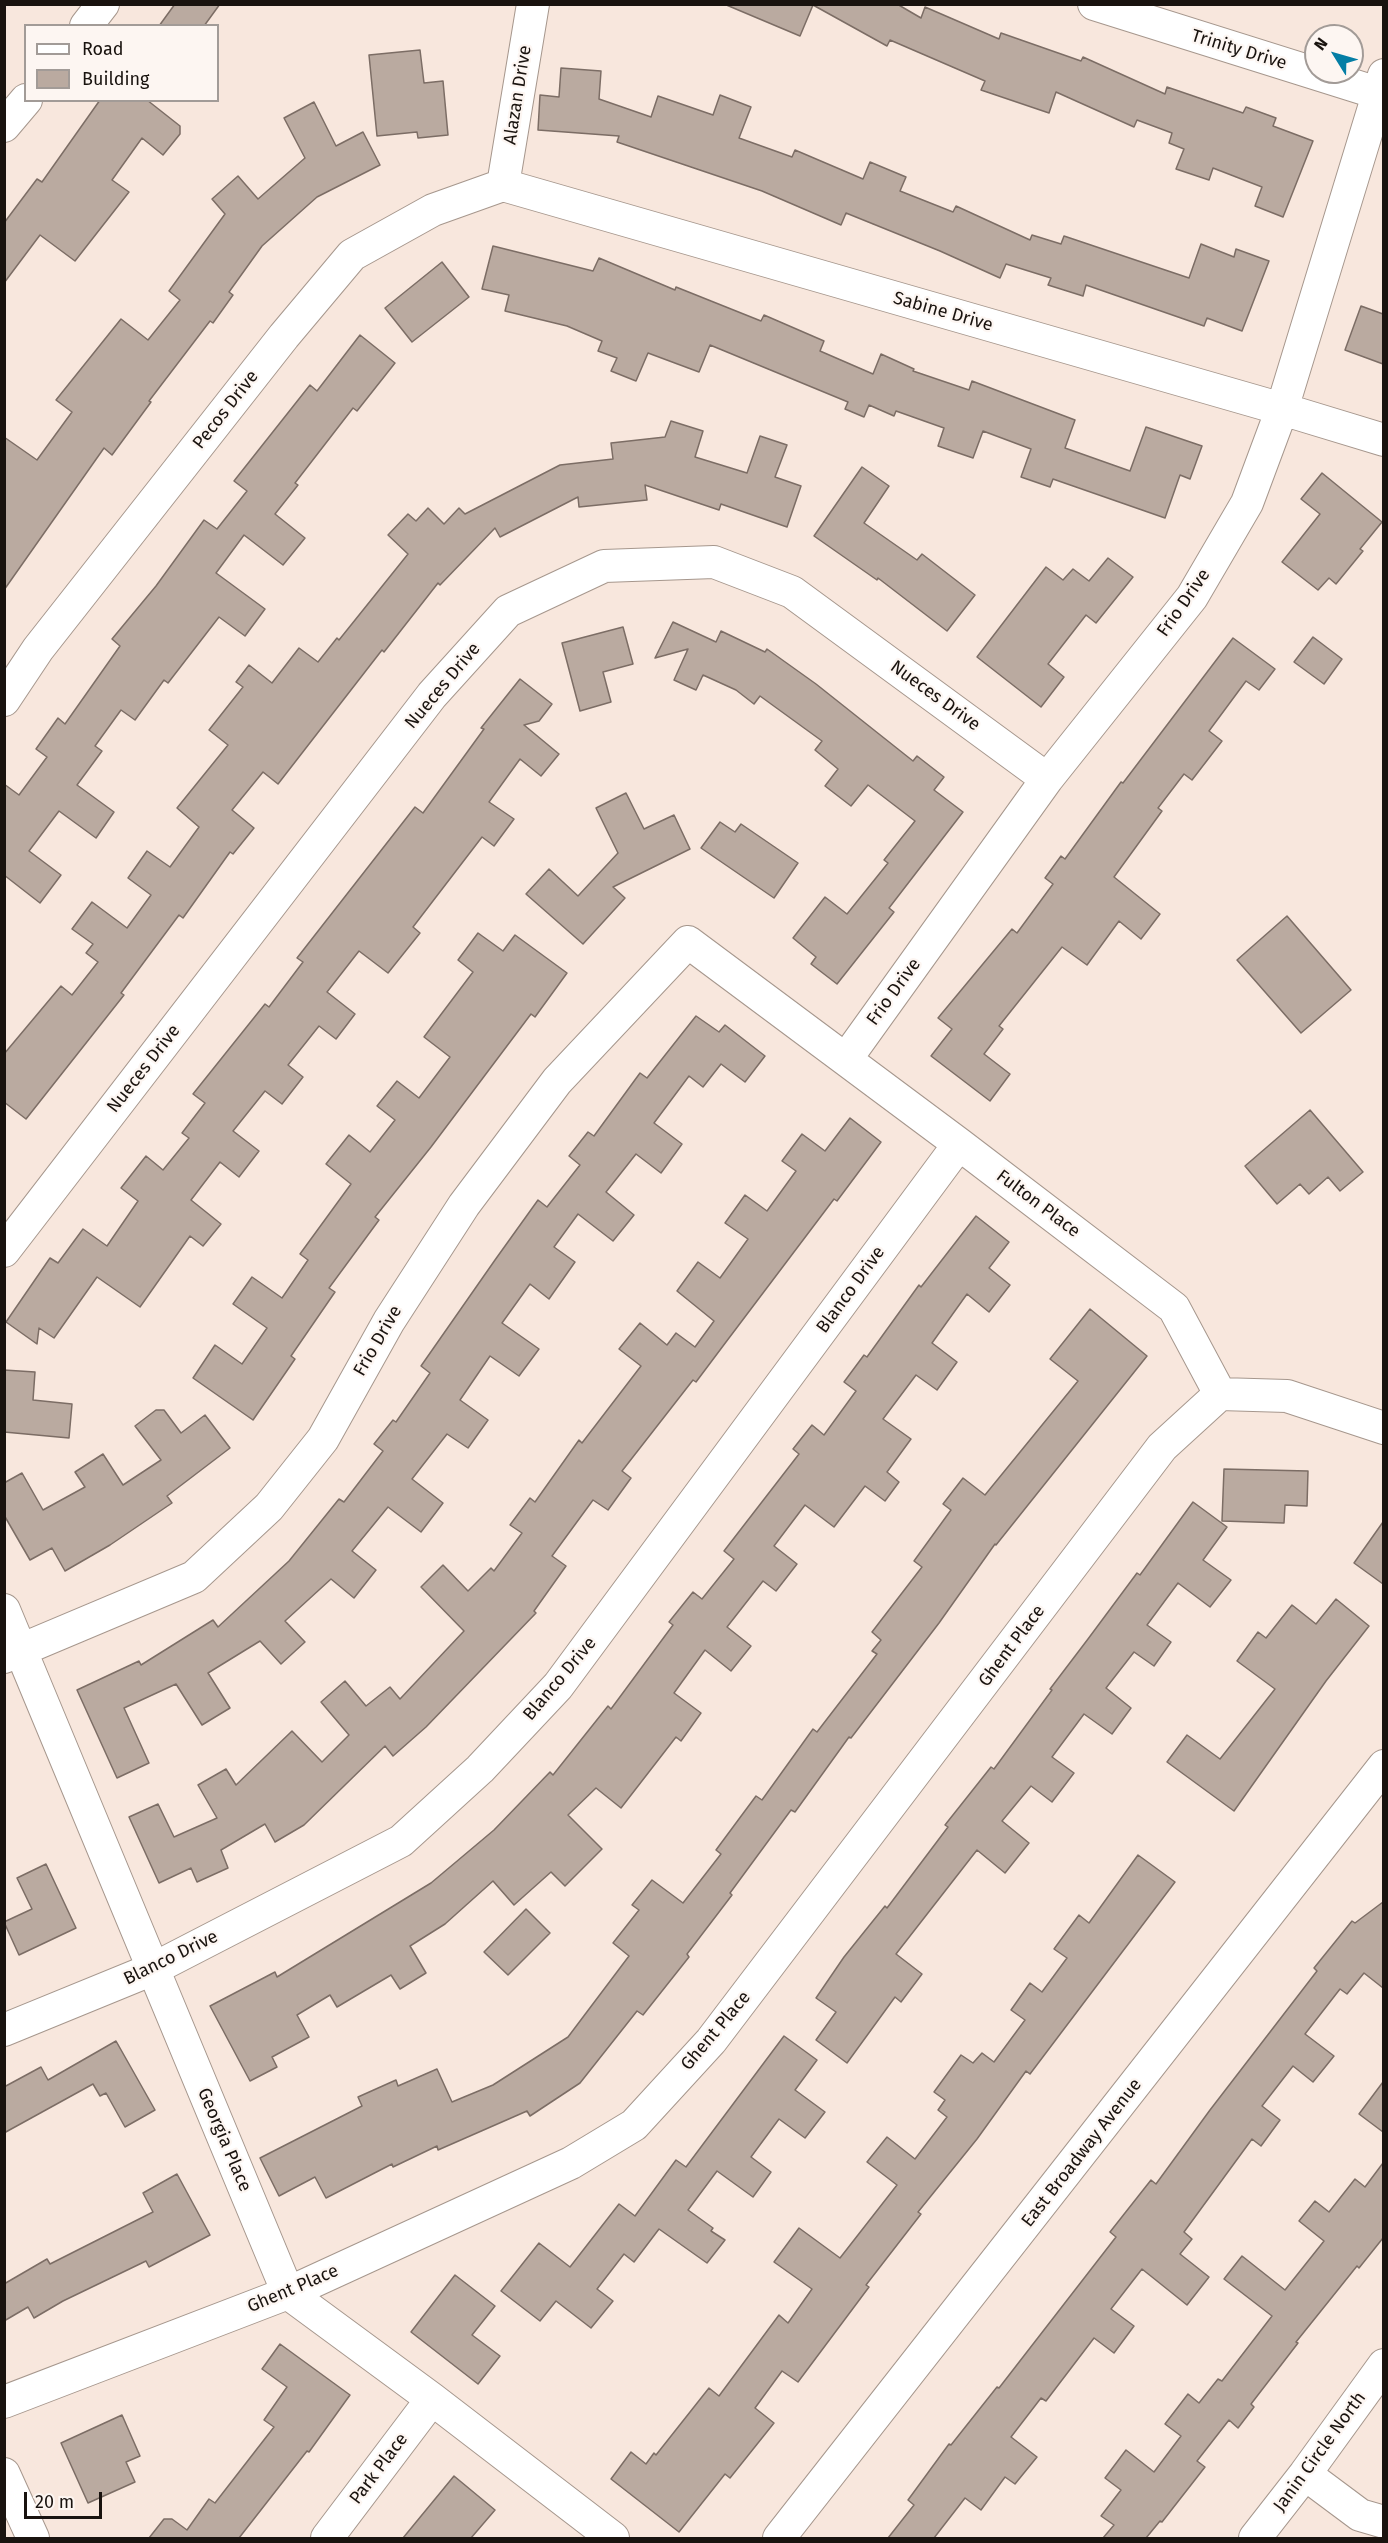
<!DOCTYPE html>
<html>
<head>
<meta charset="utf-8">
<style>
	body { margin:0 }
	#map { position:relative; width:1388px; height:2543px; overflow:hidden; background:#f8e7dd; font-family:"Fira Sans",sans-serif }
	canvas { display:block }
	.frame { position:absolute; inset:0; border:6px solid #19130f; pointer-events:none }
	.legend { position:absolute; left:24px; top:24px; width:195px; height:78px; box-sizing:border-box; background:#fdf6f2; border:2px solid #a29b97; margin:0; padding:8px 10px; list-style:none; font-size:18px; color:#19130f }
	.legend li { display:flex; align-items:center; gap:12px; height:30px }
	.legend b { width:30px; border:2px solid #a29b97 }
	.north { position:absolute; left:1304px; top:24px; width:60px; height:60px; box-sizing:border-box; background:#fdf6f2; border:2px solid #a29b97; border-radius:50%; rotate:307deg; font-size:16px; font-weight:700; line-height:24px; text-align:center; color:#19130f }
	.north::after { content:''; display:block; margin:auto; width:21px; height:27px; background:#057ea5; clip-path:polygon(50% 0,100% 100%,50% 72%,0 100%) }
	.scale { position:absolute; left:24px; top:2492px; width:78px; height:27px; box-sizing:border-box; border:3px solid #19130f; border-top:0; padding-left:8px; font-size:18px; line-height:21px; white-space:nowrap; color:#19130f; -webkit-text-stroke:4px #fdf6f2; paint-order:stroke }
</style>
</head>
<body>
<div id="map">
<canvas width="1388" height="2543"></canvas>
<div class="frame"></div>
<ul class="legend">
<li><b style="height:8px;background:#fff"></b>Road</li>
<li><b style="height:16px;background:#baaaa0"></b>Building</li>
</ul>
<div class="north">N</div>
<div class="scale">20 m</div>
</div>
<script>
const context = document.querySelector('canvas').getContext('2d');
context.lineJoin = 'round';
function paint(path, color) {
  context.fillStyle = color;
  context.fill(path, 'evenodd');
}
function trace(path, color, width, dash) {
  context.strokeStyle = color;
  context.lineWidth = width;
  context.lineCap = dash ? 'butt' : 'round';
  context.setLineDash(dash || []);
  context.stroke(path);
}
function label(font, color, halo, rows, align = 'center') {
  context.font = font + ' "Fira Sans",sans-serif';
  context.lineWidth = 4.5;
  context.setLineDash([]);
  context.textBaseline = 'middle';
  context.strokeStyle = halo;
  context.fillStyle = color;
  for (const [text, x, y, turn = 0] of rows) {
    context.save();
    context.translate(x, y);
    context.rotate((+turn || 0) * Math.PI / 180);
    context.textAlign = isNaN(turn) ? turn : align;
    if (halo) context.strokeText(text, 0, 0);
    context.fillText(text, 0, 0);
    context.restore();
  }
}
const building = new Path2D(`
	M 175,4 L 220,4 L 204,26 L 159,26 Z
	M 724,4 L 897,4 L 921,18 L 925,7 L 999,39 L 1001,33 L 1081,61 L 1083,57 L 1165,94 L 1167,87 L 1243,113 L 1246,107 L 1276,118 L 1273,126 L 1313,141 L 1283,217 L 1255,206 L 1262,187 L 1213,168 L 1209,180 L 1176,169 L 1184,149 L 1169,143 L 1172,133 L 1137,120 L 1134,127 L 1056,92 L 1049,113 L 981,90 L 985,81 L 890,40 L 887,46 L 813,5 L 800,36 Z
	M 420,50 L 424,83 L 443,81 L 448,135 L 418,138 L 417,132 L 377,136 L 369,55 Z
	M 561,68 L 601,71 L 599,99 L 651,117 L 658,96 L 713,115 L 720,95 L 751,107 L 739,138 L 792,157 L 795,150 L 863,179 L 870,162 L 906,177 L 900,191 L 953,212 L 956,206 L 1030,240 L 1032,235 L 1061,244 L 1064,236 L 1189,278 L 1201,244 L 1234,257 L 1236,249 L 1269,261 L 1242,331 L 1207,318 L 1204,326 L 1086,285 L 1083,296 L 1048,285 L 1051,278 L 1006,264 L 1000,278 L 940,251 L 846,213 L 841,225 L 762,191 L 617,142 L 619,136 L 538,130 L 540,95 L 559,97 Z
	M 100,100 L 147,100 L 180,126 L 180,134 L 163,155 L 142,138 L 112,180 L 129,192 L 75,261 L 40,235 L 4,283 L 4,223 L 37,179 L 42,182 Z
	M 314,102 L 336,146 L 363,132 L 380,165 L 317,197 L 262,246 L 229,292 L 233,295 L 213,323 L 210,321 L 149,401 L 151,402 L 112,455 L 104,448 L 4,590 L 4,437 L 37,460 L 72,412 L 56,400 L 121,319 L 148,340 L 180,300 L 169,291 L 225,214 L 212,199 L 238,176 L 258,199 L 305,158 L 284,118 Z
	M 493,246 L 593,271 L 599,258 L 675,290 L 676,287 L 761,321 L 764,315 L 824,341 L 820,351 L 873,374 L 881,354 L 914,369 L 913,371 L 969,390 L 972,381 L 1075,420 L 1065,448 L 1130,471 L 1146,427 L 1202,446 L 1190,479 L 1180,475 L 1165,518 L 1053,479 L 1050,487 L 1021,477 L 1031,449 L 983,431 L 973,458 L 938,446 L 944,428 L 896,411 L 894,416 L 869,405 L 864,417 L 845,409 L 848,402 L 710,345 L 699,372 L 648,353 L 636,381 L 611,371 L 617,358 L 598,351 L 602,341 L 567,326 L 505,311 L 509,295 L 482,289 Z
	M 442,262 L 469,297 L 412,342 L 385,308 Z
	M 1361,306 L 1383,314 L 1383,364 L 1345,350 Z
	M 360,335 L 395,363 L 357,411 L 353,408 L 295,483 L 298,485 L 275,514 L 305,538 L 283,565 L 244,535 L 216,573 L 265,609 L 245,636 L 219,617 L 168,683 L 164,680 L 135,720 L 121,710 L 95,746 L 102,751 L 77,785 L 114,812 L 96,838 L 59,811 L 29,851 L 61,875 L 40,903 L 4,875 L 4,784 L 19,795 L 47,757 L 36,749 L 58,718 L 65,724 L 120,646 L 112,639 L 156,586 L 204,520 L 217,529 L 247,491 L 234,481 L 310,385 L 317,391 Z
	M 671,421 L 703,431 L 695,457 L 747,473 L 760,436 L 787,445 L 775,477 L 801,486 L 787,527 L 721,504 L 719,510 L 645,485 L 647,500 L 579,507 L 578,497 L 500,537 L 495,528 L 440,585 L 438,583 L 384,652 L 382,650 L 278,784 L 263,772 L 232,810 L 254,828 L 233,854 L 230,852 L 183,918 L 179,915 L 121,993 L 124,995 L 26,1119 L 4,1102 L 4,1054 L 61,986 L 72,995 L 98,962 L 86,953 L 93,944 L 72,929 L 92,902 L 127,928 L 151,895 L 128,878 L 147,851 L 170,867 L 199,827 L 177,808 L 228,745 L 209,730 L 243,687 L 236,682 L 249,665 L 272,683 L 299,648 L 318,662 L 337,638 L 339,640 L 408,554 L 388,535 L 408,514 L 416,521 L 428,508 L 444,524 L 459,508 L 465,514 L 560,465 L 613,459 L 611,443 L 665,437 Z
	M 862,467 L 889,486 L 864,523 L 917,560 L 922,554 L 975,595 L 947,631 L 878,578 L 877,580 L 814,536 Z
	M 1322,473 L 1382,522 L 1360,549 L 1363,551 L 1336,584 L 1329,578 L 1318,590 L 1282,562 L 1320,514 L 1301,499 Z
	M 1108,558 L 1133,577 L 1096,623 L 1086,615 L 1048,664 L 1064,677 L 1041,707 L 977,657 L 1046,567 L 1063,580 L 1073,569 L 1089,581 Z
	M 673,622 L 716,642 L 721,631 L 765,652 L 767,649 L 816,684 L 913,761 L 917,756 L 944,777 L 934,790 L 963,812 L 889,908 L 894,912 L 837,984 L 811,964 L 816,957 L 793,938 L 825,897 L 847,914 L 888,863 L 884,860 L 915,821 L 868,785 L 851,806 L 825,786 L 838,769 L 815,750 L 822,741 L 760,696 L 754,704 L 736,690 L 703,675 L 696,690 L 674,680 L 688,649 L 655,658 Z
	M 623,627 L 633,664 L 603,672 L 611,702 L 580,711 L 562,643 Z
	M 1313,637 L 1342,659 L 1324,684 L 1294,662 Z
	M 1233,638 L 1275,669 L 1259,690 L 1246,681 L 1209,731 L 1222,741 L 1192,780 L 1184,774 L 1158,808 L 1162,811 L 1114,877 L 1160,914 L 1141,939 L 1119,921 L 1087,965 L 1062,947 L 999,1026 L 1003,1029 L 984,1054 L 1010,1074 L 990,1101 L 931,1056 L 952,1029 L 938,1018 L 1012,929 L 1017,933 L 1053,884 L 1045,878 L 1061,856 L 1065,859 L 1121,782 L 1123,783 Z
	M 520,679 L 552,704 L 539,721 L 524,725 L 559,754 L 541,776 L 520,759 L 489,802 L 514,819 L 494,846 L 482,837 L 413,927 L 420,933 L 388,973 L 359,951 L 327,992 L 355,1014 L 336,1039 L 319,1026 L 288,1065 L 303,1077 L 282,1104 L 265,1091 L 233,1131 L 259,1151 L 239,1177 L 220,1162 L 191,1200 L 221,1224 L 203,1246 L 190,1236 L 140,1307 L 97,1277 L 54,1338 L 39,1328 L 37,1344 L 6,1322 L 50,1258 L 58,1263 L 83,1229 L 107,1246 L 138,1201 L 121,1188 L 146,1156 L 163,1170 L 189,1138 L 182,1133 L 205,1103 L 193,1094 L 265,1004 L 269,1007 L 303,962 L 297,958 L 415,807 L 423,813 L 484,729 L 481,728 Z
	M 626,793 L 644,829 L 674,815 L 690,849 L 613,887 L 625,898 L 583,944 L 526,894 L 549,869 L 578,896 L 618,853 L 596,808 Z
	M 720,822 L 735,832 L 741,824 L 798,863 L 774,898 L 701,848 Z
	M 1287,916 L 1351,990 L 1301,1033 L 1237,960 Z
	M 478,933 L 503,951 L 515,935 L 567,973 L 535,1017 L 531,1014 L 431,1147 L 375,1217 L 379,1220 L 329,1288 L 335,1292 L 291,1356 L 295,1359 L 253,1420 L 193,1378 L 215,1345 L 242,1364 L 267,1328 L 233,1304 L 252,1277 L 282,1298 L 308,1260 L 300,1254 L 351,1184 L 326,1164 L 349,1135 L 370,1152 L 395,1120 L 377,1106 L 397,1081 L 419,1098 L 450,1057 L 424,1037 L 473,972 L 458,960 Z
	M 696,1016 L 719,1032 L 725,1025 L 765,1056 L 745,1082 L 721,1064 L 703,1087 L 689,1076 L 654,1123 L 682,1144 L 661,1173 L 636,1154 L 606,1192 L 634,1215 L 613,1241 L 578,1214 L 554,1247 L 575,1262 L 549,1299 L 530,1284 L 502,1323 L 539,1349 L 519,1376 L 490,1356 L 460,1400 L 488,1420 L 468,1448 L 447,1434 L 412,1479 L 443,1503 L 421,1532 L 388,1507 L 352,1551 L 376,1570 L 354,1598 L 331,1579 L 285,1621 L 305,1642 L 281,1664 L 260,1641 L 208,1673 L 230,1708 L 202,1725 L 176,1684 L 124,1708 L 149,1763 L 117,1778 L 77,1690 L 139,1661 L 141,1665 L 213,1620 L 218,1627 L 289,1561 L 339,1499 L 344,1502 L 383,1451 L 374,1444 L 393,1420 L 396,1422 L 430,1373 L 421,1366 L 495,1260 L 538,1200 L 547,1207 L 580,1165 L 569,1156 L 588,1132 L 594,1136 L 640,1073 L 647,1078 Z
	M 1310,1110 L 1363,1172 L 1340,1191 L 1328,1177 L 1309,1194 L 1300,1184 L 1277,1204 L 1245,1166 Z
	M 850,1118 L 881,1142 L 837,1201 L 834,1199 L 726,1342 L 696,1382 L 693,1380 L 622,1471 L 631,1478 L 608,1510 L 593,1500 L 552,1556 L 566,1566 L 534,1611 L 536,1613 L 426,1727 L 393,1756 L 385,1746 L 304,1825 L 275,1842 L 265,1824 L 221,1850 L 228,1868 L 197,1882 L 191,1868 L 159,1883 L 129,1817 L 158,1804 L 174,1837 L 217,1818 L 198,1785 L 226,1769 L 236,1785 L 292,1731 L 322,1762 L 349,1735 L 321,1702 L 345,1681 L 366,1706 L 390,1687 L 400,1699 L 464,1631 L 421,1587 L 443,1565 L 468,1591 L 491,1568 L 494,1571 L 522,1533 L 510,1525 L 530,1498 L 535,1502 L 579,1440 L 582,1443 L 641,1366 L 619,1349 L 640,1323 L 667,1345 L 676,1333 L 695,1347 L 714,1321 L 677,1291 L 698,1262 L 720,1278 L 748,1239 L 725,1223 L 745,1195 L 767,1211 L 796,1171 L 782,1161 L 802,1134 L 825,1151 Z
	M 976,1216 L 1009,1242 L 989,1268 L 1010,1285 L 989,1312 L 967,1294 L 932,1343 L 957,1362 L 937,1390 L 916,1375 L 883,1419 L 911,1439 L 887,1472 L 899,1482 L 885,1501 L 865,1486 L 834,1527 L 805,1505 L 774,1546 L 797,1564 L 776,1591 L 763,1581 L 727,1627 L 751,1646 L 731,1671 L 705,1650 L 674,1693 L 701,1713 L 681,1741 L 676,1737 L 621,1808 L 596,1788 L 568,1815 L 602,1849 L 565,1886 L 551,1872 L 514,1905 L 493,1881 L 445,1924 L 410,1946 L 426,1973 L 400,1989 L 391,1975 L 337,2007 L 330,1995 L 297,2015 L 309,2037 L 272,2057 L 277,2067 L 250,2081 L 210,2006 L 275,1972 L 277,1977 L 431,1883 L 494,1830 L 550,1772 L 553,1775 L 608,1706 L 611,1709 L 673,1625 L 669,1622 L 693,1592 L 702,1599 L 734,1559 L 724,1551 L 799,1454 L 793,1449 L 812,1425 L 824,1435 L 856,1391 L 844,1382 L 864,1355 L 867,1357 L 919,1285 L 921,1287 Z
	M 1090,1309 L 1147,1356 L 996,1545 L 995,1544 L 939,1623 L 851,1738 L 849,1737 L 795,1812 L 791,1810 L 730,1893 L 732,1895 L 687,1954 L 689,1957 L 643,2015 L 637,2011 L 580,2083 L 530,2116 L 527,2111 L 438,2150 L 437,2146 L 393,2167 L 392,2164 L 326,2198 L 315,2177 L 279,2196 L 260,2158 L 362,2106 L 358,2097 L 396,2080 L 398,2086 L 437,2069 L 452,2102 L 493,2085 L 568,2037 L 629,1956 L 613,1943 L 639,1910 L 632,1905 L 652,1880 L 683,1903 L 721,1854 L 716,1850 L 756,1796 L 762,1800 L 813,1729 L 817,1732 L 877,1654 L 872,1651 L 881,1640 L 872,1632 L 922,1567 L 914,1561 L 951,1510 L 943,1504 L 963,1478 L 985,1495 L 1078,1381 L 1050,1359 Z
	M 4,1370 L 35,1372 L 33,1400 L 72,1404 L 69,1438 L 4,1432 Z
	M 156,1410 L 164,1410 L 181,1433 L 205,1415 L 230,1448 L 167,1496 L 172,1503 L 110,1545 L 65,1571 L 52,1548 L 30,1560 L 4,1515 L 4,1483 L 22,1473 L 43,1510 L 85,1487 L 75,1472 L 103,1454 L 123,1485 L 161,1460 L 135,1426 Z
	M 1224,1469 L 1308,1471 L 1307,1506 L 1285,1505 L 1284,1523 L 1222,1521 Z
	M 1193,1502 L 1227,1527 L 1203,1560 L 1231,1580 L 1210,1607 L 1178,1583 L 1147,1625 L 1171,1642 L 1154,1666 L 1134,1652 L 1106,1688 L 1131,1708 L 1112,1734 L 1084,1714 L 1052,1757 L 1074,1773 L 1052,1802 L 1031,1786 L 1002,1821 L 1029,1843 L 1005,1873 L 977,1850 L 896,1954 L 922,1974 L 901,2002 L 895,1997 L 847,2063 L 816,2040 L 836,2012 L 816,1998 L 844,1957 L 885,1906 L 887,1908 L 948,1827 L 945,1825 L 991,1767 L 994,1769 L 1052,1690 L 1050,1689 L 1088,1639 L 1137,1573 L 1140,1575 Z
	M 1383,1522 L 1383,1584 L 1354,1563 Z
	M 1336,1599 L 1369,1626 L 1326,1681 L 1234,1811 L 1167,1762 L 1187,1735 L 1220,1759 L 1275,1689 L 1237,1661 L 1258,1632 L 1266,1638 L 1292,1605 L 1316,1624 Z
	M 1138,1855 L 1175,1882 L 1030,2074 L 1026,2071 L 977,2139 L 918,2212 L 921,2214 L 866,2285 L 869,2287 L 798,2382 L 782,2371 L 755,2408 L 774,2423 L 730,2478 L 725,2474 L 679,2532 L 611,2479 L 631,2452 L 646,2464 L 654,2453 L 656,2455 L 709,2388 L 719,2396 L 779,2315 L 788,2323 L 812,2289 L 774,2262 L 799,2228 L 840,2258 L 897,2185 L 867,2162 L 887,2137 L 915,2159 L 947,2117 L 938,2110 L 945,2100 L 934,2092 L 961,2055 L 973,2063 L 982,2053 L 994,2062 L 1025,2020 L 1011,2010 L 1030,1983 L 1042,1992 L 1067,1958 L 1054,1949 L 1079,1915 L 1089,1923 Z
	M 46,1864 L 76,1928 L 19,1955 L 4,1922 L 32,1909 L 17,1878 Z
	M 1383,1902 L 1383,1988 L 1364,1973 L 1347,1994 L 1340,1989 L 1305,2034 L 1334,2056 L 1313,2082 L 1293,2066 L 1262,2106 L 1280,2120 L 1261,2146 L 1252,2139 L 1184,2232 L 1192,2239 L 1180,2254 L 1209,2277 L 1187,2305 L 1142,2269 L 1111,2309 L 1134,2326 L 1114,2353 L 1094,2338 L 1046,2401 L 1041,2398 L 1011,2437 L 1037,2457 L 1015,2484 L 1005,2477 L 981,2510 L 965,2498 L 934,2538 L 888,2538 L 914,2505 L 908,2500 L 949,2444 L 951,2445 L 997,2387 L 999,2388 L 1116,2237 L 1110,2232 L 1151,2180 L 1156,2184 L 1210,2110 L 1317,1971 L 1314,1968 L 1352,1921 L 1355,1923 Z
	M 526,1909 L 550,1933 L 508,1975 L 484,1952 Z
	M 784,2036 L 817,2060 L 795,2090 L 825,2112 L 805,2138 L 779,2119 L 751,2157 L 771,2172 L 753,2197 L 717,2171 L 688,2210 L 713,2228 L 711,2231 L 725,2240 L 707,2263 L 659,2229 L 634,2262 L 624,2254 L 597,2289 L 613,2301 L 591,2328 L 556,2301 L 540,2321 L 501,2291 L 539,2243 L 570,2267 L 619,2204 L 635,2216 L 676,2160 L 686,2167 Z
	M 116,2041 L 155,2110 L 125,2127 L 106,2093 L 100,2096 L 93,2084 L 4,2133 L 4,2087 L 41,2067 L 48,2080 Z
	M 1383,2082 L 1383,2132 L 1359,2114 Z
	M 1383,2163 L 1383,2238 L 1359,2268 L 1357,2266 L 1296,2342 L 1298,2343 L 1251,2404 L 1254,2407 L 1238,2428 L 1229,2420 L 1197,2461 L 1205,2467 L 1162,2522 L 1160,2521 L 1146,2538 L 1103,2538 L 1114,2525 L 1101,2516 L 1121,2490 L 1105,2478 L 1126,2450 L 1154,2472 L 1181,2436 L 1165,2424 L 1188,2394 L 1199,2403 L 1218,2379 L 1222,2381 L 1272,2316 L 1224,2279 L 1242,2256 L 1285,2290 L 1324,2241 L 1299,2221 L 1315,2201 L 1329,2212 L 1355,2179 L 1365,2187 Z
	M 177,2174 L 210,2235 L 149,2267 L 146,2261 L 63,2301 L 34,2318 L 28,2307 L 4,2321 L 4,2284 L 47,2259 L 50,2264 L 153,2212 L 143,2193 Z
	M 455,2275 L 495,2306 L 472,2335 L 500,2356 L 478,2384 L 411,2332 Z
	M 280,2344 L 350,2395 L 309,2452 L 307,2451 L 239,2538 L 149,2538 L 164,2519 L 172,2519 L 187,2530 L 209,2499 L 215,2503 L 274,2427 L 264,2420 L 287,2387 L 262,2369 Z
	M 122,2415 L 140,2456 L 126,2462 L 135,2482 L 88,2503 L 61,2443 Z
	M 454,2476 L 495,2510 L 471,2538 L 403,2538 Z`);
const minor = new Path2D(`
	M 1094,4 L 1384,95
	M 86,26 L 103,4
	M 4,126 L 26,100
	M 503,185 L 1282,409 L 1384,440
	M 503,185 L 533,4
	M 4,700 L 38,649 L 284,336 L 352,255 L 433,210 L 503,185
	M 846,1059 L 1047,779 L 1192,597 L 1247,503 L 1282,409 L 1384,75
	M 4,1251 L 432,695 L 508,611 L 604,566 L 714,562 L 792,592 L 1047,779
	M 4,1610 L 288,2293 L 432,2399 L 613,2538
	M 4,1657 L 194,1577 L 269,1507 L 323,1439 L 389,1321 L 464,1205 L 557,1081 L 688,942 L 959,1144 L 1174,1308 L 1220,1394 L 1287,1396 L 1384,1428
	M 4,2030 L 153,1969 L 401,1841 L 480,1769 L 558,1686 L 959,1144
	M 4,2402 L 288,2293 L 571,2163 L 634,2125 L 711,2041 L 1162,1447 L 1220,1394
	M 4,2474 L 33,2538
	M 1305,2474 L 1360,2515 L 1384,2522
	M 327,2538 L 432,2399
	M 779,2538 L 1384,1766
	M 1255,2538 L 1305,2474 L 1384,2365`);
const streetNames = [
	["Trinity Drive",1239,50,17],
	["Alazan Drive",518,95,-81],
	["Sabine Drive",943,312,16],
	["Pecos Drive",226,410,-52],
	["Frio Drive",1184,603,-55],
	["Nueces Drive",443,686,-50],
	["Nueces Drive",935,696,36],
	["Frio Drive",894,992,-54],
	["Nueces Drive",144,1069,-52],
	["Fulton Place",1038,1204,37],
	["Blanco Drive",851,1290,-54],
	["Frio Drive",378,1341,-60],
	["Ghent Place",1012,1646,-53],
	["Blanco Drive",560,1679,-50],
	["Blanco Drive",171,1958,-26],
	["Ghent Place",716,2031,-50],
	["Georgia Place",224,2140,67],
	["East Broadway Avenue",1082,2153,-52],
	["Ghent Place",293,2289,-23],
	["Janin Circle North",1320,2452,-54],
	["Park Place",379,2469,-53]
];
paint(building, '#baaaa0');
trace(building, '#7c6d65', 1.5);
trace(minor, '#a6978d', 34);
trace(minor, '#fff', 32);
label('18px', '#19130f', '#fdf6f2', streetNames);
</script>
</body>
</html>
